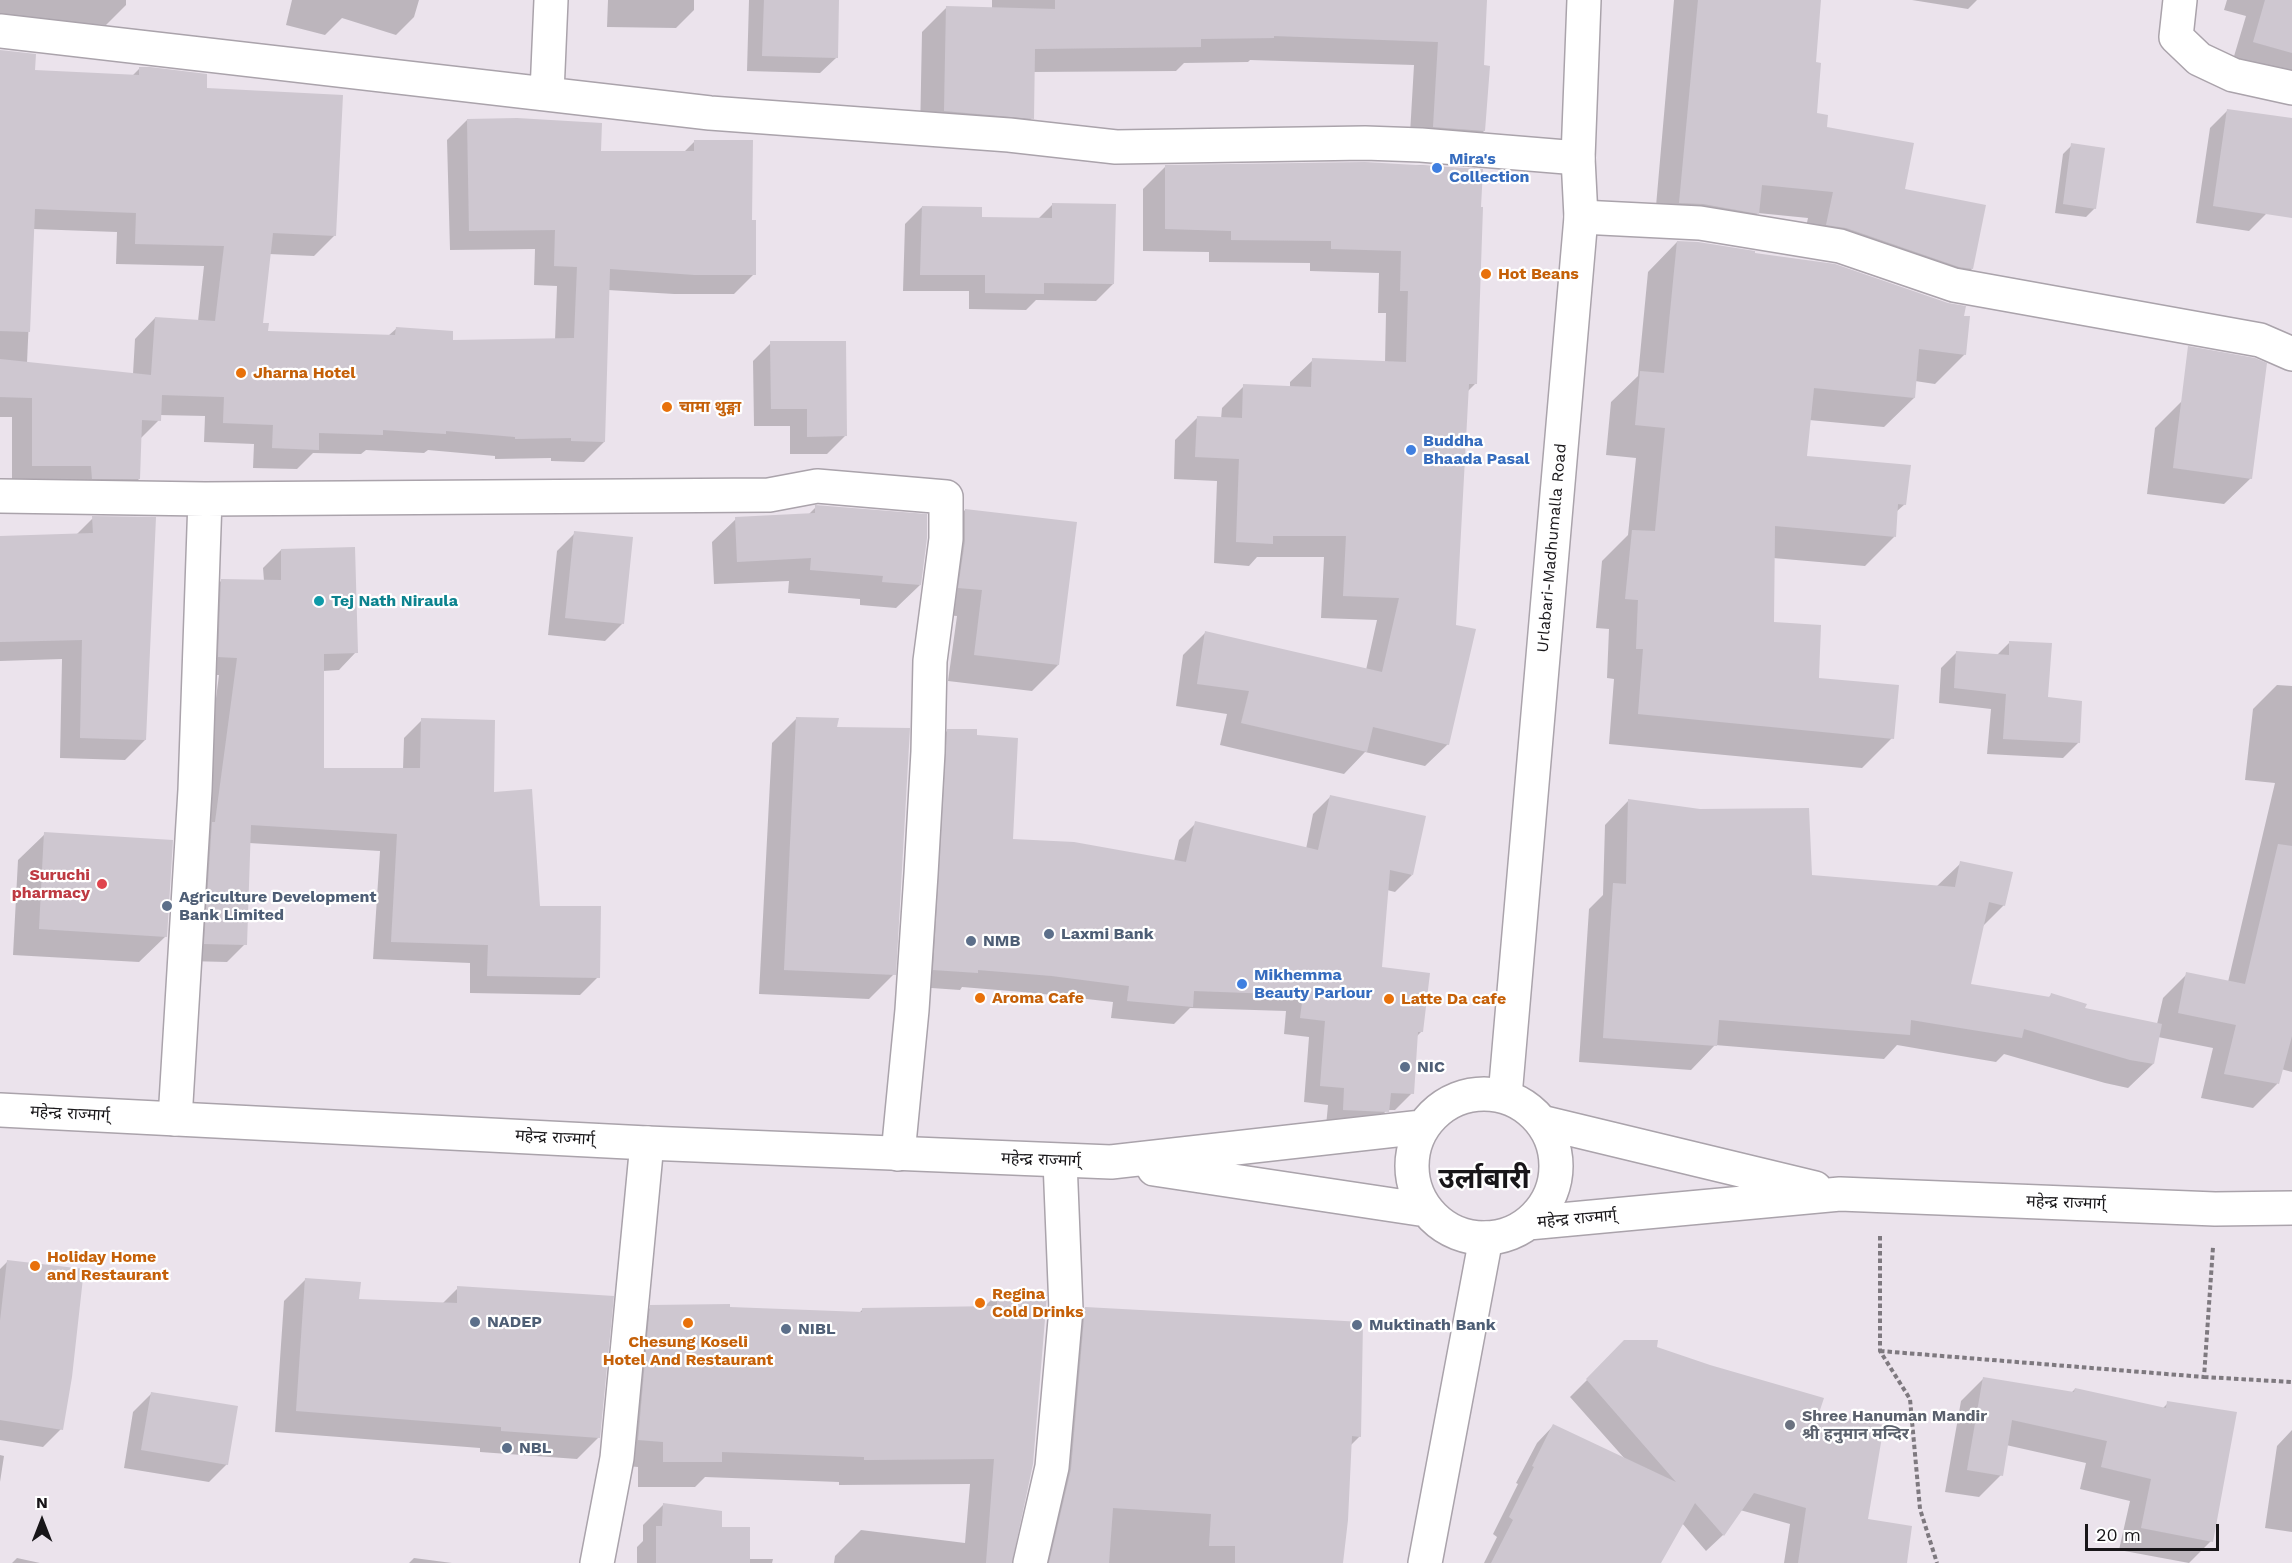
<!DOCTYPE html>
<html>
<head>
<meta charset="utf-8">
<style>
	body { margin:0 }
	#map { position:relative; width:2292px; height:1563px; overflow:hidden; background:#ebe3ec; font-family:"Work Sans",sans-serif }
	canvas { display:block }
	.north { position:absolute; left:12px; top:1491px; width:60px; height:60px; -webkit-text-stroke:4px #fff; paint-order:stroke; rotate:0deg; font-size:16px; font-weight:700; line-height:24px; text-align:center; color:#181619 }
	.north::after { content:''; display:block; margin:auto; width:21px; height:27px; background:#181619; clip-path:polygon(50% 0,100% 100%,50% 72%,0 100%) }
	.scale { position:absolute; left:2085px; top:1524px; width:134px; height:27px; box-sizing:border-box; border:3px solid #181619; border-top:0; padding-left:8px; font-size:18px; line-height:21px; white-space:nowrap; color:#181619; -webkit-text-stroke:4px #fff; paint-order:stroke }
</style>
</head>
<body>
<div id="map">
<canvas width="2292" height="1563"></canvas>
<div class="north">N</div>
<div class="scale">20 m</div>
</div>
<script>
const context = document.querySelector('canvas').getContext('2d');
context.lineJoin = 'round';
function paint(path, color) {
  context.fillStyle = color;
  context.fill(path, 'evenodd');
}
function trace(path, color, width, dash) {
  context.strokeStyle = color;
  context.lineWidth = width;
  context.lineCap = dash ? 'butt' : 'round';
  context.setLineDash(dash || []);
  context.stroke(path);
}
function label(font, color, halo, rows, align = 'center') {
  context.font = font + ' "Work Sans","Noto Sans Devanagari",sans-serif';
  context.lineWidth = 4.5;
  context.setLineDash([]);
  context.textBaseline = 'middle';
  context.strokeStyle = halo;
  context.fillStyle = color;
  for (const [text, x, y, turn = 0] of rows) {
    context.save();
    context.translate(x, y);
    context.rotate((+turn || 0) * Math.PI / 180);
    context.textAlign = isNaN(turn) ? turn : align;
    if (halo) context.strokeText(text, 0, 0);
    context.fillText(text, 0, 0);
    context.restore();
  }
}
const shadow = new Path2D(`
	M 0,0 L 126,0 L 126,5 L 106,25 L 31,22 L 0,34 Z
	M 292,0 L 419,0 L 414,17 L 396,35 L 342,18 L 325,35 L 286,25 Z
	M 608,0 L 694,0 L 694,10 L 676,28 L 607,27 Z
	M 749,0 L 838,0 L 836,58 L 820,73 L 747,71 Z
	M 992,0 L 1485,0 L 1483,67 L 1484,131 L 1459,155 L 1409,151 L 1414,65 L 1250,60 L 1248,62 L 1184,63 L 1176,71 L 1033,72 L 1032,118 L 1008,143 L 920,135 L 922,32 L 946,8 L 992,9 Z
	M 1674,0 L 1819,0 L 1814,63 L 1816,115 L 1824,129 L 1903,191 L 1972,269 L 1946,295 L 1801,250 L 1808,218 L 1758,213 L 1732,239 L 1654,229 Z
	M 1912,0 L 1977,0 L 1968,9 Z
	M 2227,0 L 2292,0 L 2292,78 L 2232,63 L 2246,16 L 2224,10 Z
	M 0,51 L 34,71 L 132,76 L 139,69 L 206,90 L 335,235 L 314,256 L 269,254 L 261,324 L 267,333 L 388,336 L 397,328 L 451,342 L 555,340 L 557,286 L 534,285 L 535,249 L 450,250 L 447,140 L 467,120 L 600,152 L 684,152 L 695,141 L 751,221 L 754,274 L 734,294 L 674,294 L 608,290 L 604,442 L 584,462 L 551,461 L 551,458 L 495,459 L 495,456 L 428,450 L 424,453 L 366,450 L 361,454 L 313,453 L 297,469 L 253,468 L 254,444 L 204,442 L 205,416 L 159,415 L 159,420 L 140,439 L 139,479 L 119,499 L 12,485 L 12,417 L 0,417 ZM 33,229 L 117,232 L 116,264 L 204,266 L 198,321 L 155,318 L 135,339 L 133,374 L 27,363 Z
	M 2228,110 L 2292,119 L 2292,127 L 2267,213 L 2249,231 L 2196,223 L 2210,128 Z
	M 2072,145 L 2095,208 L 2086,217 L 2055,213 L 2063,154 Z
	M 1420,165 L 1481,170 L 1475,384 L 1467,392 L 1448,744 L 1425,766 L 1365,752 L 1344,774 L 1220,745 L 1227,714 L 1176,706 L 1183,655 L 1205,633 L 1366,670 L 1377,620 L 1321,618 L 1324,557 L 1257,557 L 1249,566 L 1214,563 L 1217,481 L 1174,479 L 1175,440 L 1197,418 L 1221,419 L 1222,408 L 1244,386 L 1290,388 L 1290,382 L 1313,360 L 1385,363 L 1386,313 L 1378,313 L 1379,273 L 1310,271 L 1310,263 L 1209,262 L 1209,252 L 1143,251 L 1143,189 L 1166,166 Z
	M 1053,204 L 1113,284 L 1096,301 L 1036,300 L 1026,310 L 969,309 L 969,291 L 903,291 L 905,224 L 922,207 L 980,218 L 1037,220 Z
	M 1677,242 L 1753,255 L 1962,317 L 1965,354 L 1935,384 L 1915,381 L 1914,398 L 1884,427 L 1809,420 L 1805,457 L 1905,504 L 1896,512 L 1894,537 L 1865,566 L 1773,558 L 1772,624 L 1817,679 L 1892,738 L 1862,768 L 1609,744 L 1614,679 L 1607,678 L 1609,629 L 1596,628 L 1602,561 L 1628,535 L 1636,458 L 1606,455 L 1611,402 L 1638,376 L 1648,272 Z
	M 771,343 L 845,436 L 827,454 L 790,454 L 790,426 L 754,426 L 753,361 Z
	M 2182,401 L 2251,478 L 2224,504 L 2147,494 L 2155,428 Z
	M 816,507 L 920,585 L 896,608 L 860,605 L 860,599 L 788,593 L 789,581 L 714,584 L 712,542 L 736,519 L 808,515 Z
	M 965,510 L 1058,665 L 1032,691 L 948,681 L 957,616 L 933,614 L 939,537 Z
	M 93,518 L 145,740 L 125,760 L 60,758 L 62,659 L 0,661 L 0,537 L 76,535 Z
	M 575,533 L 623,623 L 605,641 L 548,635 L 557,551 Z
	M 281,550 L 356,652 L 339,670 L 323,671 L 323,769 L 403,769 L 404,738 L 422,720 L 492,794 L 538,907 L 598,977 L 580,995 L 470,993 L 470,963 L 373,959 L 380,851 L 249,843 L 245,944 L 227,962 L 187,961 L 198,838 L 219,675 L 201,675 L 204,598 L 222,580 L 264,581 L 263,568 Z
	M 2010,642 L 2047,699 L 2079,742 L 2063,758 L 1987,754 L 1991,709 L 1939,703 L 1941,668 L 1957,652 L 1997,655 Z
	M 2277,685 L 2292,686 L 2292,1072 L 2281,1069 L 2277,1084 L 2253,1108 L 2201,1098 L 2213,1048 L 2158,1037 L 2153,1064 L 2128,1088 L 2105,1083 L 2004,1054 L 1996,1062 L 1897,1045 L 1884,1059 L 1715,1045 L 1691,1070 L 1579,1062 L 1589,909 L 1603,895 L 1605,825 L 1629,800 L 1810,877 L 1936,887 L 1961,863 L 2004,905 L 1982,927 L 1969,985 L 2048,998 L 2051,995 L 2083,1009 L 2157,1024 L 2163,998 L 2187,974 L 2228,982 L 2275,783 L 2245,780 L 2253,709 Z
	M 797,718 L 835,728 L 894,974 L 869,999 L 759,994 L 772,743 Z
	M 948,730 L 1011,841 L 1174,861 L 1179,840 L 1196,823 L 1306,849 L 1313,814 L 1330,797 L 1412,875 L 1395,892 L 1387,890 L 1380,969 L 1421,1032 L 1416,1037 L 1412,1093 L 1395,1110 L 1387,1110 L 1370,1128 L 1326,1126 L 1328,1105 L 1304,1102 L 1309,1037 L 1284,1034 L 1286,1011 L 1190,1008 L 1174,1024 L 1111,1018 L 1113,1002 L 1034,993 L 962,987 L 960,990 L 917,987 L 931,747 Z
	M 45,834 L 166,936 L 139,962 L 13,955 L 18,860 Z
	M 7,1262 L 61,1429 L 43,1447 L 0,1440 L 0,1269 Z
	M 306,1279 L 358,1301 L 442,1304 L 458,1288 L 599,1437 L 577,1459 L 480,1452 L 480,1448 L 275,1432 L 284,1301 Z
	M 997,1294 L 1010,1563 L 834,1563 L 835,1556 L 861,1530 L 965,1543 L 970,1484 L 839,1485 L 839,1482 L 705,1477 L 695,1487 L 638,1487 L 638,1467 L 613,1465 L 625,1333 L 651,1307 L 858,1314 L 863,1309 L 983,1308 Z
	M 1085,1308 L 1360,1436 L 1350,1446 L 1342,1563 L 1030,1563 L 1060,1334 Z
	M 1625,1342 L 1655,1348 L 1817,1414 L 1866,1521 L 1906,1563 L 1784,1563 L 1790,1524 L 1740,1510 L 1723,1535 L 1706,1551 L 1682,1523 L 1659,1563 L 1484,1563 L 1497,1537 L 1493,1534 L 1518,1484 L 1516,1483 L 1537,1443 L 1553,1426 L 1625,1459 L 1570,1397 Z
	M 1983,1379 L 2071,1393 L 2075,1389 L 2162,1409 L 2168,1403 L 2211,1541 L 2189,1563 L 2119,1550 L 2130,1501 L 2080,1489 L 2086,1463 L 2006,1445 L 2001,1475 L 1979,1497 L 1945,1492 L 1961,1401 Z
	M 151,1394 L 227,1464 L 209,1482 L 124,1468 L 133,1412 Z
	M 2292,1430 L 2292,1532 L 2265,1528 L 2277,1446 Z
	M 0,1455 L 4,1456 L 0,1482 Z
	M 663,1505 L 720,1528 L 749,1559 L 773,1559 L 772,1563 L 637,1563 L 637,1547 L 643,1541 L 643,1525 Z
	M 17,1558 L 40,1563 L 12,1563 Z
	M 414,1558 L 452,1563 L 409,1563 Z`);
const building = new Path2D(`
	M 764,0 L 839,0 L 838,58 L 762,56 Z
	M 1055,0 L 1487,0 L 1484,65 L 1490,66 L 1485,131 L 1433,127 L 1438,42 L 1274,36 L 1274,38 L 1201,39 L 1201,47 L 1035,49 L 1034,119 L 944,111 L 946,6 L 1055,9 Z
	M 1698,0 L 1821,0 L 1816,62 L 1821,63 L 1817,113 L 1828,115 L 1827,127 L 1914,143 L 1905,189 L 1986,205 L 1973,269 L 1959,267 L 1846,228 L 1826,225 L 1833,192 L 1762,185 L 1759,214 L 1703,204 L 1679,203 Z
	M 2265,0 L 2292,0 L 2292,53 L 2253,42 Z
	M 0,50 L 36,54 L 35,70 L 139,75 L 139,67 L 150,67 L 207,74 L 207,88 L 343,95 L 336,236 L 273,233 L 263,323 L 269,323 L 268,331 L 395,335 L 396,327 L 453,331 L 453,340 L 574,338 L 577,267 L 554,266 L 555,230 L 469,231 L 467,119 L 517,118 L 602,123 L 601,151 L 694,151 L 694,140 L 753,140 L 752,220 L 756,220 L 756,275 L 695,275 L 610,269 L 605,442 L 571,441 L 571,438 L 515,439 L 515,437 L 446,431 L 446,434 L 383,430 L 383,435 L 319,433 L 319,450 L 272,448 L 273,425 L 223,423 L 224,397 L 162,395 L 161,421 L 142,420 L 140,479 L 92,479 L 91,466 L 32,466 L 32,398 L 0,397 L 0,359 L 151,375 L 155,317 L 215,321 L 224,246 L 135,244 L 136,213 L 35,209 L 30,332 L 0,331 Z
	M 2227,109 L 2292,118 L 2292,218 L 2213,206 Z
	M 2071,143 L 2105,148 L 2096,209 L 2063,204 Z
	M 1365,162 L 1483,169 L 1481,207 L 1483,207 L 1477,384 L 1469,384 L 1456,625 L 1476,629 L 1449,745 L 1373,727 L 1367,752 L 1241,723 L 1249,691 L 1197,684 L 1205,631 L 1382,672 L 1399,598 L 1343,596 L 1346,536 L 1273,536 L 1273,544 L 1236,542 L 1239,459 L 1195,457 L 1197,416 L 1242,418 L 1243,384 L 1311,387 L 1312,358 L 1406,362 L 1408,291 L 1400,291 L 1401,251 L 1331,249 L 1331,241 L 1231,240 L 1231,231 L 1165,229 L 1165,165 Z
	M 1052,203 L 1116,204 L 1114,284 L 1044,283 L 1044,294 L 985,293 L 985,275 L 920,275 L 922,206 L 982,207 L 982,217 L 1052,218 Z
	M 1677,241 L 1698,242 L 1755,251 L 1755,253 L 1835,264 L 1948,303 L 1966,306 L 1964,316 L 1970,316 L 1966,355 L 1919,349 L 1915,398 L 1814,388 L 1807,456 L 1911,465 L 1906,505 L 1898,504 L 1896,537 L 1775,526 L 1774,622 L 1821,625 L 1819,678 L 1899,685 L 1894,739 L 1638,714 L 1643,649 L 1636,649 L 1638,600 L 1625,599 L 1632,530 L 1655,531 L 1665,428 L 1635,425 L 1640,371 L 1664,373 Z
	M 770,341 L 846,341 L 847,436 L 807,437 L 807,409 L 771,409 Z
	M 2188,346 L 2255,358 L 2267,363 L 2252,479 L 2173,468 Z
	M 815,505 L 927,514 L 927,538 L 921,585 L 882,582 L 883,576 L 810,570 L 811,558 L 737,562 L 735,517 L 815,513 Z
	M 965,509 L 1077,522 L 1059,665 L 974,655 L 982,590 L 958,588 L 965,541 Z
	M 92,516 L 156,517 L 146,740 L 80,738 L 82,640 L 0,642 L 0,536 L 93,533 Z
	M 574,531 L 633,537 L 624,624 L 565,618 Z
	M 355,547 L 358,653 L 324,654 L 324,768 L 420,768 L 421,718 L 495,720 L 494,792 L 532,789 L 540,906 L 601,906 L 600,978 L 487,976 L 488,945 L 391,942 L 397,834 L 251,825 L 247,945 L 204,944 L 212,822 L 215,822 L 237,658 L 218,657 L 221,579 L 281,580 L 281,549 Z
	M 2009,641 L 2052,643 L 2048,697 L 2082,701 L 2080,743 L 2003,739 L 2006,694 L 1954,688 L 1956,651 L 2009,655 Z
	M 796,717 L 839,718 L 837,727 L 910,728 L 896,975 L 784,970 Z
	M 947,729 L 977,729 L 977,735 L 1018,738 L 1013,839 L 1074,842 L 1186,862 L 1195,821 L 1318,850 L 1330,795 L 1426,816 L 1413,875 L 1390,870 L 1382,967 L 1430,973 L 1423,1032 L 1418,1032 L 1414,1094 L 1391,1093 L 1389,1112 L 1343,1110 L 1344,1088 L 1320,1086 L 1325,1021 L 1300,1018 L 1303,995 L 1194,991 L 1193,1007 L 1127,1001 L 1129,986 L 1052,976 L 978,970 L 978,973 L 933,970 Z
	M 1628,799 L 1700,809 L 1809,808 L 1812,875 L 1955,887 L 1960,861 L 2013,872 L 2005,906 L 1989,902 L 1971,984 L 2050,997 L 2051,993 L 2087,1004 L 2085,1008 L 2162,1024 L 2154,1064 L 2130,1060 L 2024,1029 L 2022,1038 L 1911,1020 L 1910,1035 L 1719,1020 L 1717,1046 L 1603,1038 L 1613,883 L 1626,884 Z
	M 44,832 L 173,840 L 167,937 L 39,929 Z
	M 2278,844 L 2292,846 L 2292,1036 L 2279,1084 L 2224,1074 L 2236,1025 L 2178,1013 L 2186,972 L 2245,984 Z
	M 7,1260 L 84,1269 L 72,1377 L 63,1430 L 0,1420 L 0,1321 Z
	M 305,1278 L 361,1282 L 359,1299 L 457,1303 L 457,1286 L 614,1296 L 600,1438 L 501,1431 L 501,1427 L 296,1411 Z
	M 997,1292 L 1047,1295 L 1033,1464 L 1012,1563 L 986,1563 L 994,1459 L 864,1460 L 864,1457 L 722,1452 L 722,1462 L 663,1462 L 663,1442 L 638,1440 L 650,1305 L 730,1304 L 730,1307 L 862,1312 L 862,1308 L 997,1306 Z
	M 1085,1307 L 1363,1322 L 1361,1437 L 1352,1436 L 1348,1520 L 1343,1563 L 1235,1563 L 1235,1546 L 1209,1546 L 1211,1514 L 1113,1508 L 1109,1563 L 1049,1563 L 1071,1469 Z
	M 1624,1340 L 1658,1340 L 1657,1347 L 1710,1365 L 1824,1398 L 1819,1413 L 1884,1425 L 1868,1519 L 1912,1526 L 1907,1563 L 1798,1563 L 1806,1508 L 1754,1493 L 1724,1536 L 1695,1503 L 1661,1563 L 1491,1563 L 1513,1520 L 1509,1517 L 1534,1467 L 1532,1466 L 1553,1424 L 1676,1482 L 1586,1379 Z
	M 1983,1377 L 2074,1392 L 2075,1388 L 2166,1408 L 2167,1401 L 2237,1412 L 2213,1542 L 2141,1528 L 2151,1479 L 2101,1467 L 2107,1441 L 2012,1420 L 2003,1476 L 1967,1470 Z
	M 151,1392 L 238,1406 L 228,1465 L 141,1450 Z
	M 663,1503 L 722,1511 L 722,1527 L 750,1527 L 750,1563 L 656,1563 L 656,1526 L 662,1526 Z`);
const path = new Path2D(`
	M 1880,1236 L 1880,1351 L 1910,1399 L 1920,1509 L 1937,1563
	M 1880,1351 L 2204,1377 L 2213,1247
	M 2204,1377 L 2292,1382`);
const street = new Path2D(`
	M 2180,0 L 2176,37 L 2199,59 L 2233,75 L 2292,88
	M 0,31 L 710,113 L 1009,135 L 1116,147 L 1365,143 L 1421,145 L 1578,158
	M 547,93 L 551,0
	M 1581,217 L 1700,223 L 1840,246 L 1954,285 L 2260,340 L 2292,354
	M 0,496 L 205,499
	M 175,1119 L 195,790 L 205,499 L 769,495 L 817,486 L 946,497 L 946,539 L 930,661 L 928,752 L 921,874 L 912,1010 L 898,1154
	M 1030,1563 L 1052,1467 L 1066,1309 L 1060,1161`);
const secondary = new Path2D(`
	M 1505,1096 L 1581,217 L 1578,158 L 1584,0
	M 597,1563 L 617,1458 L 647,1143`);
const primary = new Path2D(`
	M 1425,1563 L 1486,1238`);
const highway = new Path2D(`
	M1412 1166a72 72 0 1 1 144 0a72 72 0 1 1-144 0Z
	M 0,1110 L 647,1143 L 1111,1162 L 1422,1127
	M 1541,1122 L 1815,1188
	M 1154,1169 L 1426,1210
	M 1528,1223 L 1840,1194 L 2215,1209 L 2292,1208`);
const markers = [
	[1437,168,6,"#3f7fe0"],
	[1486,274,6,"#e8710a"],
	[241,373,6,"#e8710a"],
	[667,407,6,"#e8710a"],
	[1411,450,6,"#3f7fe0"],
	[319,601,6,"#0f9aa8"],
	[102,884,6,"#e0444e"],
	[167,906,6,"#5c6f8a"],
	[1049,934,6,"#5c6f8a"],
	[971,941,6,"#5c6f8a"],
	[1242,984,6,"#3f7fe0"],
	[980,998,6,"#e8710a"],
	[1389,999,6,"#e8710a"],
	[1405,1067,6,"#5c6f8a"],
	[35,1266,6,"#e8710a"],
	[980,1303,6,"#e8710a"],
	[475,1322,6,"#5c6f8a"],
	[688,1323,6,"#e8710a"],
	[1357,1325,6,"#5c6f8a"],
	[786,1329,6,"#5c6f8a"],
	[1790,1425,6,"#6b7280"],
	[507,1448,6,"#5c6f8a"]
];
const shopNames = [
	["Mira's",1449,159],
	["Collection",1449,177],
	["Buddha",1423,441],
	["Bhaada Pasal",1423,459],
	["Mikhemma",1254,975],
	["Beauty Parlour",1254,993]
];
const foodNames = [
	["Hot Beans",1498,274],
	["Jharna Hotel",253,373],
	["चामा थुङ्मा",679,407],
	["Aroma Cafe",992,998],
	["Latte Da cafe",1401,999],
	["Holiday Home",47,1257],
	["and Restaurant",47,1275],
	["Regina",992,1294],
	["Cold Drinks",992,1312],
	["Chesung Koseli",688,1342,"center"],
	["Hotel And Restaurant",688,1360,"center"]
];
const streetNames = [
	["Urlabari-Madhumalla Road",1552,548,-85],
	["महेन्द्र राज्मार्ग्",70,1114,3],
	["महेन्द्र राज्मार्ग्",555,1138,3],
	["महेन्द्र राज्मार्ग्",1041,1160,2],
	["महेन्द्र राज्मार्ग्",2066,1203,2],
	["महेन्द्र राज्मार्ग्",1577,1219,-5]
];
const cultureNames = [
	["Tej Nath Niraula",331,601]
];
const healthNames = [
	["Suruchi",90,875],
	["pharmacy",90,893]
];
const serviceNames = [
	["Agriculture Development",179,897],
	["Bank Limited",179,915],
	["Laxmi Bank",1061,934],
	["NMB",983,941],
	["NIC",1417,1067],
	["NADEP",487,1322],
	["Muktinath Bank",1369,1325],
	["NIBL",798,1329],
	["NBL",519,1448]
];
const worshipNames = [
	["Shree Hanuman Mandir",1802,1416],
	["श्री हनुमान मन्दिर",1802,1434]
];
const townNames = [
	["उर्लाबारी",1484,1180]
];
paint(shadow, '#0003');
paint(building, '#cec7d0');
trace(street, '#aaa3ab', 36);
trace(secondary, '#aaa3ab', 36);
trace(primary, '#aaa3ab', 36);
trace(highway, '#aaa3ab', 36);
trace(path, '#7e797f', 4, [4.5, 3]);
trace(street, '#fff', 33);
trace(secondary, '#fff', 33);
trace(primary, '#fff', 33);
trace(highway, '#fff', 33);
for (const [x, y, r, color] of markers) {
  const dot = new Path2D();
  dot.arc(x, y, r, 0, 2 * Math.PI);
  context.fillStyle = color;
  context.fill(dot);
  trace(dot, '#fff', 2);
}
label('bold 16px', '#366cbe', '#fff', shopNames, 'left');
label('bold 16px', '#c56008', '#fff', foodNames, 'left');
label('16px', '#181619', '#fff', streetNames);
label('bold 16px', '#0d838f', '#fff', cultureNames, 'left');
label('bold 16px', '#be3a42', '#fff', healthNames, 'right');
label('bold 16px', '#4e5e75', '#fff', serviceNames, 'left');
label('bold 16px', '#5b616d', '#fff', worshipNames, 'left');
label('bold 28px', '#181619', '#fff', townNames);
</script>
</body>
</html>
